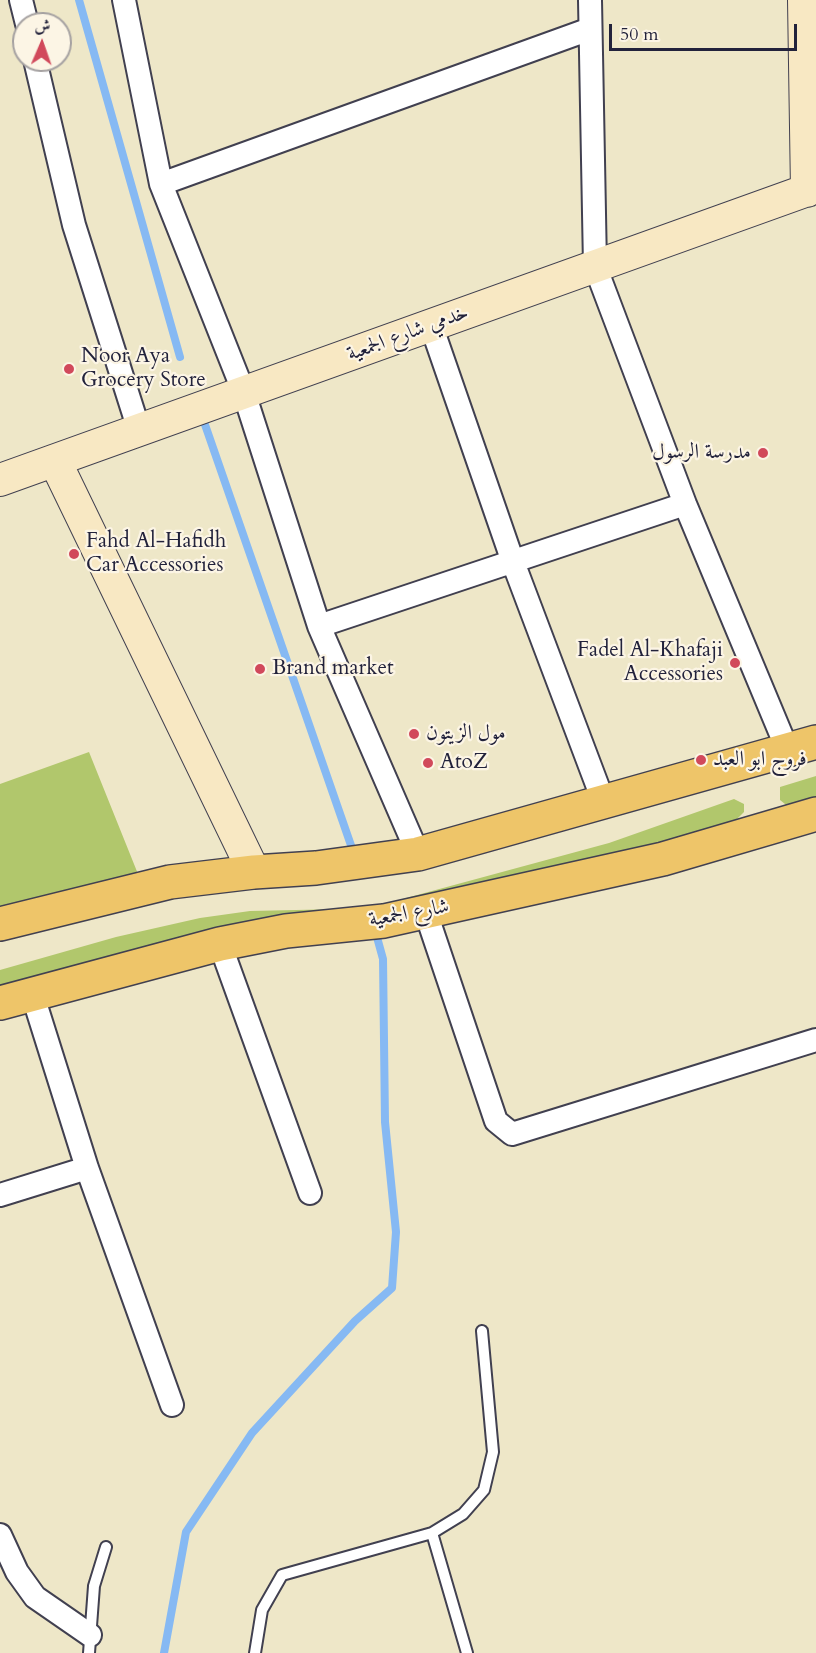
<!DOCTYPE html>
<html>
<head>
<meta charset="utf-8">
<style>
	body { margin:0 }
	#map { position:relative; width:816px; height:1653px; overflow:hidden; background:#eee7c8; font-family:Cardo,Amiri,serif }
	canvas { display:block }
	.north { position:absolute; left:12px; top:12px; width:60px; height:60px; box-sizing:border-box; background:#fcf5e5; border:2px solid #a5a1a1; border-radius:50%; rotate:2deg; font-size:16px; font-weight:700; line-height:24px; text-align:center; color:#22223b }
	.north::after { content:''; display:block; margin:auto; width:21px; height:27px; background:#d1495b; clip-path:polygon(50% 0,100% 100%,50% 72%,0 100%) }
	.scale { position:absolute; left:609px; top:24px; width:188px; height:27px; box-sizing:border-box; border:3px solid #22223b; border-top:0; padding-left:8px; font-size:18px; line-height:21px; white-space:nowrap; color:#22223b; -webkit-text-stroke:4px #fcf5e5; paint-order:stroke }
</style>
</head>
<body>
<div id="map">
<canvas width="816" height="1653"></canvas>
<div class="north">ش</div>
<div class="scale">50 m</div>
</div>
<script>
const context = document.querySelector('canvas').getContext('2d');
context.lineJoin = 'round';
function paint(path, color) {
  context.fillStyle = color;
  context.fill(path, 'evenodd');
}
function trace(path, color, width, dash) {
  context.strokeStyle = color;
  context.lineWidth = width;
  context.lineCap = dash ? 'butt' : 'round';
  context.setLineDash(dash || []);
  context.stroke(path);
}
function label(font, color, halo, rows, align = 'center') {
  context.font = font + ' Cardo,Amiri,serif';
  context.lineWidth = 4.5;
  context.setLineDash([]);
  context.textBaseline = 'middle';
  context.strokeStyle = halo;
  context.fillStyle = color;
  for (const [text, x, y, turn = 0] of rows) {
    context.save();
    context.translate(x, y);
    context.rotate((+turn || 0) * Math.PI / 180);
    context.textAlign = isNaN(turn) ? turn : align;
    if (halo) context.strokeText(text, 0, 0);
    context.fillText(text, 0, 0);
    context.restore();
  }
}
const green = new Path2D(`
	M 89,752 L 138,874 L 0,915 L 0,784 Z
	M 816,776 L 816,800 L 790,808 L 780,800 L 780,787 Z
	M 734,799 L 744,804 L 744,812 L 736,820 L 589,866 L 0,992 L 0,970 L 116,937 L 200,918 L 250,911 L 342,909 L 384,904 L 609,843 Z`);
const stream = new Path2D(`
	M 79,0 L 180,357
	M 202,416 L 354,854
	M 164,1653 L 186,1532 L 252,1433 L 355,1321 L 392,1288 L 396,1232 L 385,1122 L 383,959 L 375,930`);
const lane = new Path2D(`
	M 432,1533 L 467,1653
	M 89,1653 L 94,1586 L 106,1547
	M 255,1653 L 262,1610 L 282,1575 L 432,1533 L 463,1514 L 484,1490 L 493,1452 L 482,1331`);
const street = new Path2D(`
	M 21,0 L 27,24
	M 124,0 L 161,184 L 244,393 L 319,626 L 418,854
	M 590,0 L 595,266 L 685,504 L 788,751
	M 35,60 L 74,225 L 139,430
	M 161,184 L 590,29
	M 431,325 L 513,562 L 604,803
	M 319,626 L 685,504
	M 426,913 L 496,1121 L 512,1134 L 816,1040
	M 220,944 L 310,1193
	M 32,993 L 87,1168 L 172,1405
	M 0,1195 L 87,1168
	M 0,1535 L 17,1572 L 35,1597 L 90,1635`);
const secondary = new Path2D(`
	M 804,0 L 807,191
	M 55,461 L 254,872
	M 0,480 L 816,187`);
const primary = new Path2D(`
	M 0,924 L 170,882 L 254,872 L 316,868 L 418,854 L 816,742
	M 0,1003 L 220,944 L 286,931 L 384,921 L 663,859 L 816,814`);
const markers = [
	[69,369,6,"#d1495b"],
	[763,453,6,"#d1495b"],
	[74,554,6,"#d1495b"],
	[735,663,6,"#d1495b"],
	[260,669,6,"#d1495b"],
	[414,734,6,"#d1495b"],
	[701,760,6,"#d1495b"],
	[428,763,6,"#d1495b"]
];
const streetNames = [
	["خدمي شارع الجمعية",408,334,-20],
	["شارع الجمعية",409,914,-10]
];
const poiNames = [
	["Noor Aya",81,357],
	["Grocery Store",81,381],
	["مدرسة الرسول",751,453,"right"],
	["Fahd Al-Hafidh",86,542],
	["Car Accessories",86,566],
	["Fadel Al-Khafaji",723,651,"right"],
	["Accessories",723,675,"right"],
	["Brand market",272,669],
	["مول الزيتون",426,734],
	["فروج ابو العبد",713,760],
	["AtoZ",440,763]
];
paint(green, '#b1c76c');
trace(stream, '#86b9f3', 8);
trace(lane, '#414050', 14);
trace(street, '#414050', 26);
trace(secondary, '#414050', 34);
trace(primary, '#414050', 36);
trace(lane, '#fff', 10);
trace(street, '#fff', 22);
trace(secondary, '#f8e8c3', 32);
trace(primary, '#eec569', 33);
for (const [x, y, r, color] of markers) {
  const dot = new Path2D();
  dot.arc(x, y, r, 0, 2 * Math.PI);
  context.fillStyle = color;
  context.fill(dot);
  trace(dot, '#fcf5e5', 2);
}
label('21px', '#22223b', '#fcf5e5', streetNames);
label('21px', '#22223b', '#fcf5e5', poiNames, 'left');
</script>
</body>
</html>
